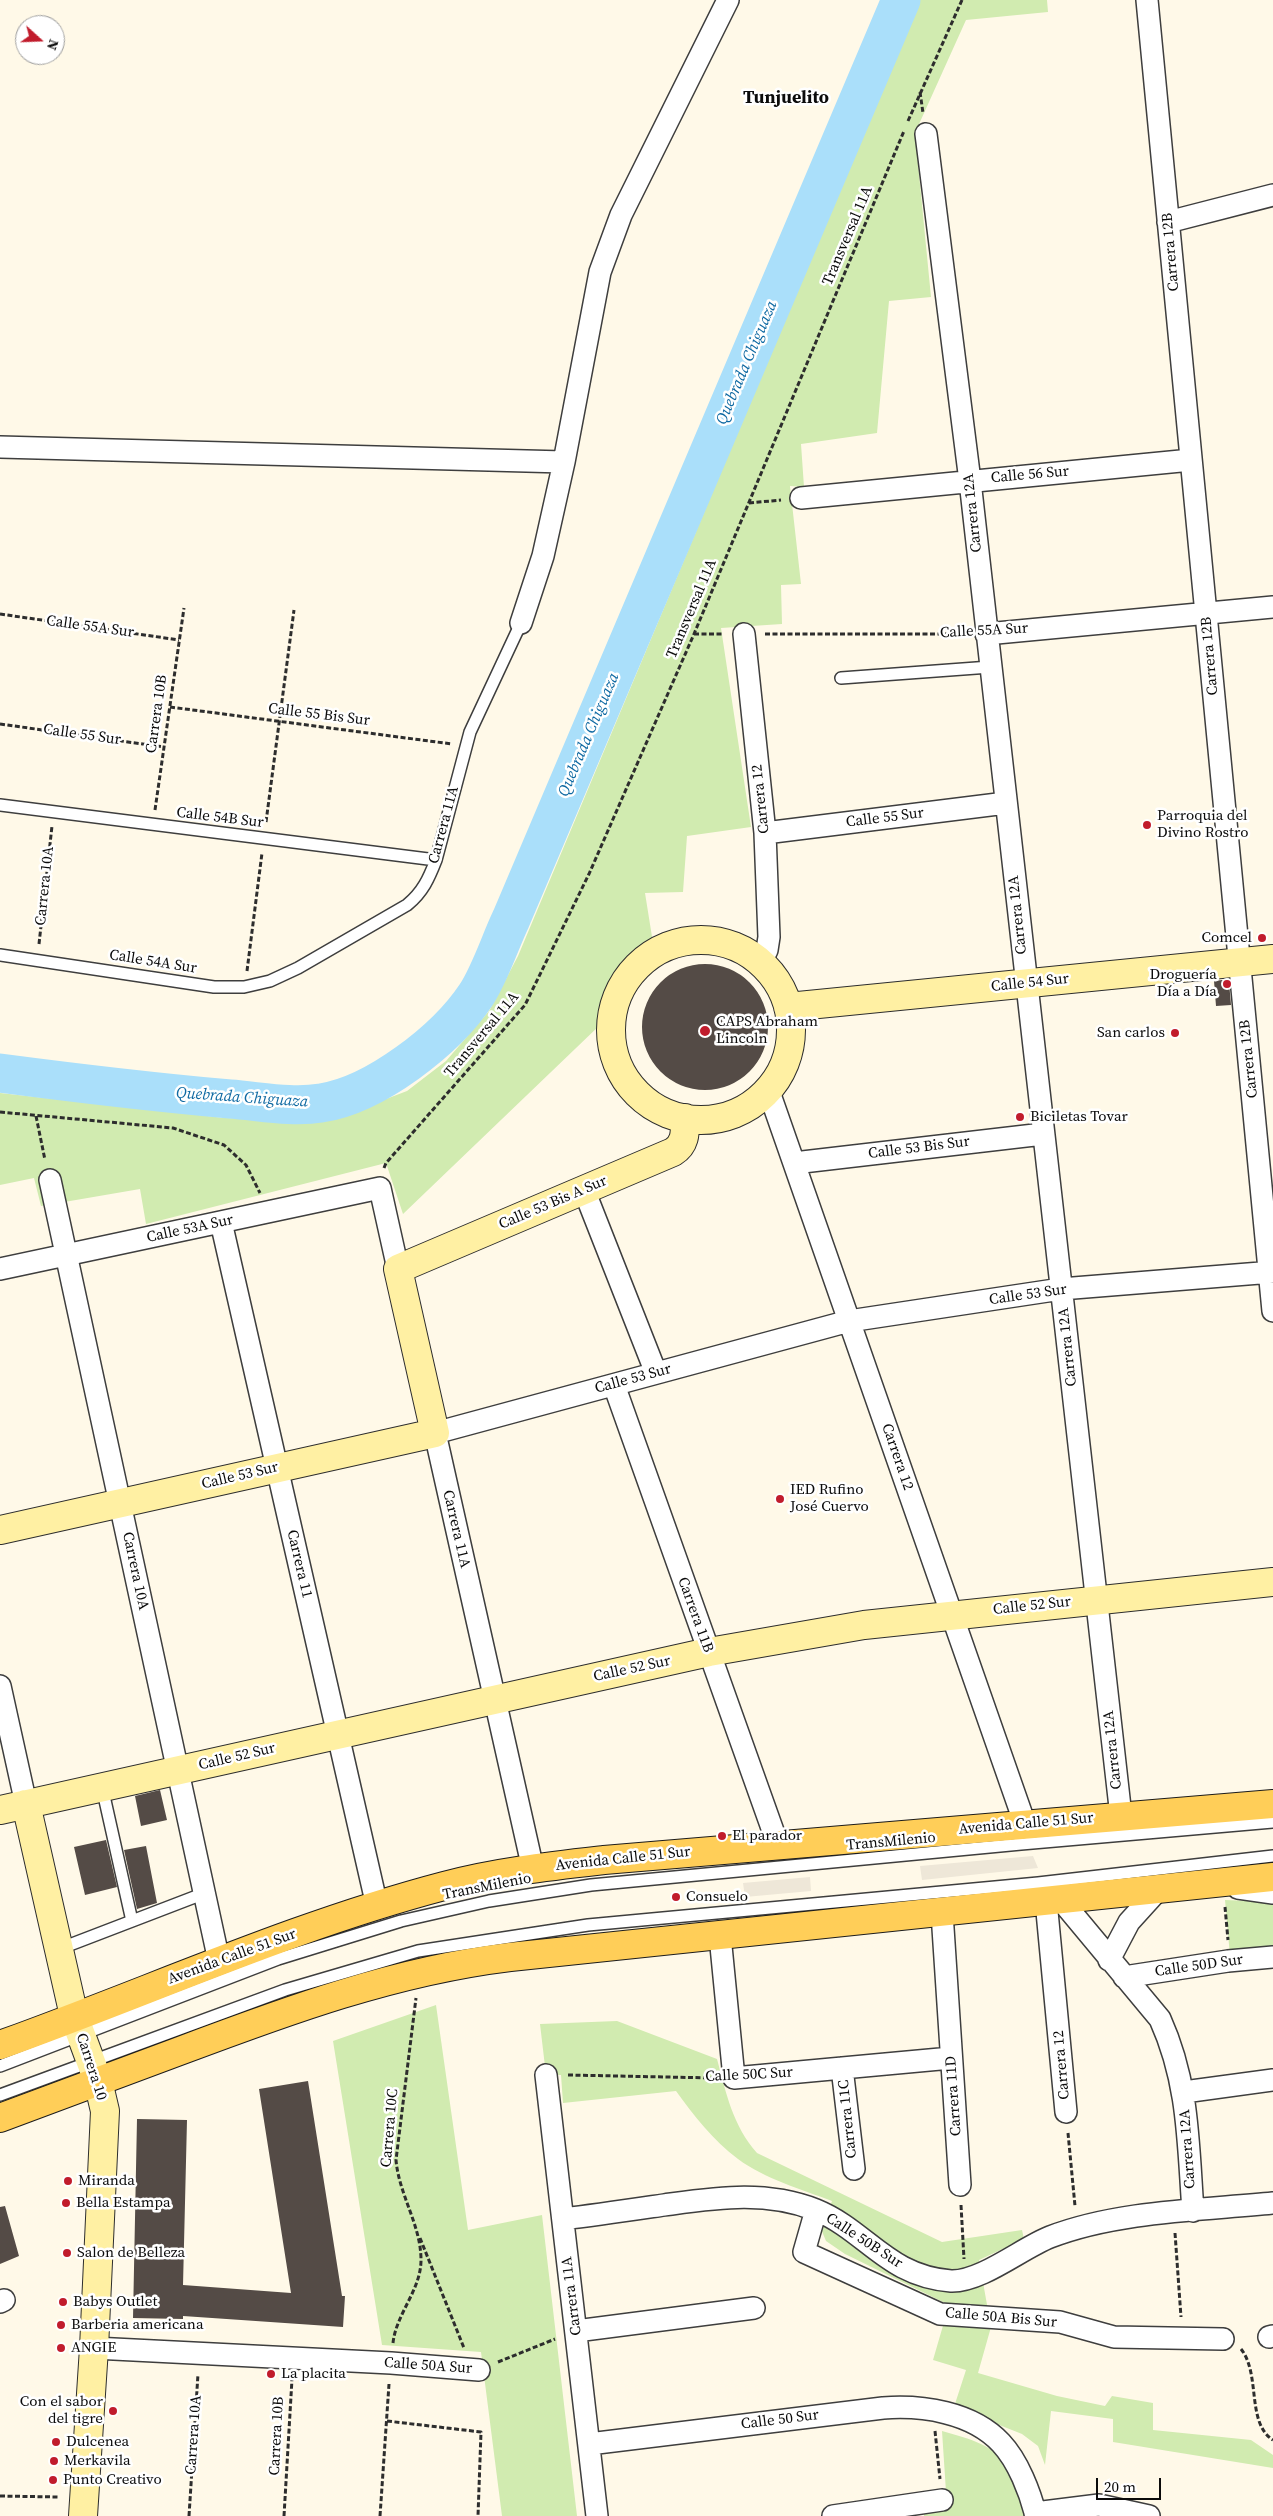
<!DOCTYPE html>
<html>
<head>
<meta charset="utf-8">
<style>
	body { margin:0 }
	#map { position:relative; width:1273px; height:2516px; overflow:hidden; background:#fff9e8; font-family:"Source Serif 4",serif }
	canvas { display:block }
	.north { position:absolute; left:15px; top:15px; width:50px; height:50px; box-sizing:border-box; background:#fff; border:1px solid #9d9d9d; border-radius:50%; rotate:110deg; font-size:14px; font-weight:700; line-height:20px; text-align:center; color:#0b0b0b }
	.north::after { content:''; display:block; margin:auto; width:18px; height:22px; background:#c11c2c; clip-path:polygon(50% 0,100% 100%,50% 72%,0 100%) }
	.scale { position:absolute; left:1096px; top:2478px; width:65px; height:22px; box-sizing:border-box; border:2px solid #0b0b0b; border-top:0; padding-left:6px; font-size:15px; line-height:18px; white-space:nowrap; color:#0b0b0b; -webkit-text-stroke:4px #fff; paint-order:stroke }
</style>
</head>
<body>
<div id="map">
<canvas width="1273" height="2516"></canvas>
<div class="north">N</div>
<div class="scale">20 m</div>
</div>
<script>
const context = document.querySelector('canvas').getContext('2d');
context.lineJoin = 'round';
function paint(path, color) {
  context.fillStyle = color;
  context.fill(path, 'evenodd');
}
function trace(path, color, width, dash) {
  context.strokeStyle = color;
  context.lineWidth = width;
  context.lineCap = dash ? 'butt' : 'round';
  context.setLineDash(dash || []);
  context.stroke(path);
}
function label(font, color, halo, rows, align = 'center') {
  context.font = font + ' "Source Serif 4",serif';
  context.lineWidth = 5;
  context.setLineDash([]);
  context.textBaseline = 'middle';
  context.strokeStyle = halo;
  context.fillStyle = color;
  for (const [text, x, y, turn = 0] of rows) {
    context.save();
    context.translate(x, y);
    context.rotate((+turn || 0) * Math.PI / 180);
    context.textAlign = isNaN(turn) ? turn : align;
    if (halo) context.strokeText(text, 0, 0);
    context.fillText(text, 0, 0);
    context.restore();
  }
}
const green = new Path2D(`
	M 919,0 L 1047,0 L 1048,12 L 966,20 L 915,133 L 931,297 L 889,301 L 877,433 L 801,444 L 804,487 L 790,486 L 801,584 L 781,585 L 782,624 L 721,628 L 751,827 L 687,836 L 683,892 L 645,893 L 653,943 C 620,969 608,984 600,1025 L 403,1214 L 386,1163 L 146,1224 L 140,1189 L 41,1206 L 34,1178 L 0,1185 L 0,1093 L 225,1118 L 331,1120 L 407,1091 L 446,1061 L 489,1011 L 518,956 Z
	M 1225,1900 L 1250,1901 L 1273,1905 L 1273,1950 L 1230,1956 Z
	M 436,2005 L 468,2230 L 542,2215 L 577,2516 L 502,2516 L 481,2352 L 382,2345 L 333,2041 Z
	M 617,2021 L 717,2059 C 726,2093 733,2126 757,2153 L 942,2242 L 1022,2230 L 1024,2239 L 979,2260 L 991,2327 L 978,2373 L 1057,2396 L 1105,2406 L 1112,2396 L 1153,2403 L 1153,2430 L 1251,2440 L 1273,2455 L 1273,2468 L 1113,2442 L 1113,2419 L 1051,2411 L 1045,2465 L 1038,2446 L 1022,2434 L 954,2407 L 966,2370 L 933,2360 L 949,2305 L 845,2254 L 826,2241 L 821,2229 L 832,2201 C 801,2189 765,2179 738,2159 C 713,2140 694,2116 676,2091 L 563,2103 L 561,2075 L 546,2075 L 540,2024 Z
	M 942,2431 C 970,2439 996,2445 1012,2471 C 1019,2482 1021,2503 1025,2516 L 924,2516 L 924,2511 L 947,2507 Z`);
const plaza = new Path2D(`
	M 1033,1856 L 1038,1868 L 922,1880 L 920,1866 Z
	M 810,1877 L 811,1891 L 745,1897 L 743,1883 Z`);
const river = new Path2D(`
	M 0,1073 C 76,1083 153,1092 230,1099 C 259,1101 292,1108 321,1103 C 375,1095 446,1040 476,995 C 490,974 500,942 511,919 L 901,0`);
const building = new Path2D(`
	M642 1027a63 63 0 1 1 126 0a63 63 0 1 1-126 0Z
	M 1222,980 L 1229,982 L 1231,1005 L 1216,1006 L 1214,981 Z
	M 160,1790 L 167,1820 L 141,1826 L 135,1796 Z
	M 106,1840 L 117,1887 L 85,1895 L 74,1847 Z
	M 146,1846 L 157,1903 L 137,1909 L 124,1850 Z
	M 308,2081 L 342,2296 L 345,2296 L 343,2327 L 183,2316 L 183,2319 L 133,2318 L 137,2119 L 187,2120 L 183,2285 L 291,2293 L 259,2089 Z
	M 5,2206 L 19,2256 L 0,2264 L 0,2207 Z`);
const path = new Path2D(`
	M 920,92 L 923,113
	M 908,121 L 962,0
	M 749,503 L 781,500
	M 0,614 L 179,640
	M 694,634 L 723,634
	M 765,634 L 966,634
	M 170,707 L 452,744
	M 0,724 L 164,747
	M 155,810 L 184,608
	M 266,822 L 294,610
	M 39,944 L 52,826
	M 247,971 L 262,853
	M 0,1112 L 173,1128 L 224,1145 L 246,1165 L 260,1193
	M 36,1116 L 45,1160
	M 384,1168 L 386,1163 L 525,1005 L 589,874 L 694,634 L 904,131
	M 1225,1907 L 1228,1940
	M 568,2075 L 714,2078
	M 1068,2133 L 1075,2206
	M 961,2205 L 964,2259
	M 1175,2233 L 1181,2317
	M 420,2238 L 464,2348
	M 393,2343 C 396,2314 421,2290 421,2260 C 421,2225 399,2195 396,2160 L 416,1998
	M 1241,2349 C 1261,2374 1246,2423 1273,2440
	M 498,2362 L 555,2339
	M 387,2421 L 481,2432 L 478,2516
	M 935,2431 L 940,2479
	M 0,2496 L 59,2497
	M 189,2516 L 198,2374
	M 284,2516 L 292,2379
	M 380,2516 L 389,2384`);
const lane = new Path2D(`
	M 841,678 L 990,667
	M 0,805 L 436,860
	M 0,955 L 214,987 L 244,987 L 270,981 L 298,968 L 407,905 C 423,892 429,878 436,860 L 470,732 L 521,623
	M 102,1787 L 132,1921
	M 59,1949 L 205,1893
	M 0,2066 L 278,1959 L 401,1921 L 489,1901 L 591,1885 L 1021,1844 L 1273,1822
	M 0,2095 L 285,1990 L 418,1951 L 588,1925 L 1038,1883 L 1273,1856`);
const street = new Path2D(`
	M 1147,0 L 1273,1311
	M 926,134 L 970,481 L 1121,1816
	M 1168,222 L 1273,195
	M 0,447 L 564,462
	M 801,498 L 1191,460
	M 521,623 L 543,556 L 564,462 L 600,272 L 621,215 L 728,0
	M 744,634 L 765,833 L 769,937 L 767,950 L 761,962
	M 986,634 L 1273,607
	M 765,833 L 1006,803
	M 768,1089 L 1025,1824
	M 794,1163 L 1043,1134
	M 50,1180 L 219,1961
	M 584,1190 L 656,1373
	M 221,1222 L 377,1906
	M 0,1269 L 380,1188 L 398,1269
	M 614,1385 L 778,1845
	M 0,1686 L 26,1804
	M 533,1869 L 435,1433 L 849,1321 L 1061,1289 L 1273,1272
	M 1238,1888 L 1273,1893
	M 1061,1900 L 1160,2019 C 1189,2083 1188,2143 1193,2211
	M 1046,1901 L 1066,2112
	M 942,1913 L 960,2185
	M 720,1936 L 734,2078 L 951,2058
	M 1109,1960 L 1129,1922 L 1158,1890
	M 1124,1977 L 1228,1961 L 1273,1957
	M 842,2068 L 854,2169
	M 546,2075 L 597,2516
	M 1184,2092 L 1273,2080
	M 816,2210 L 804,2252 L 940,2314 L 1060,2322 L 1114,2337 L 1223,2339
	M 563,2219 C 597,2215 630,2210 664,2205 C 716,2198 765,2190 816,2210 C 867,2231 887,2276 951,2281 C 981,2282 1022,2248 1050,2237 C 1117,2211 1202,2210 1273,2203
	M 0,2302 L 4,2300
	M 576,2331 L 754,2308
	M 1269,2337 L 1273,2336
	M 94,2348 L 391,2363 L 479,2370
	M 589,2444 L 883,2408 C 922,2405 972,2412 1001,2443 C 1018,2461 1030,2492 1036,2516
	M 1035,2513 L 1099,2505 L 1149,2516
	M 833,2516 L 942,2500`);
const secondary = new Path2D(`
	M611 1030a90 90 0 1 1 180 0a90 90 0 1 1-180 0Z
	M 788,1007 L 1273,959
	M 0,1530 L 435,1433 L 398,1269 L 673,1152 C 686,1144 685,1132 685,1118
	M 26,1804 L 74,2016 L 98,2081 L 105,2111 L 94,2348 L 83,2516
	M 0,1810 L 709,1652 L 864,1625 L 1273,1582`);
const primary = new Path2D(`
	M 0,2045 C 148,1992 292,1926 444,1886 C 496,1872 551,1866 604,1860 L 1273,1804
	M 0,2118 C 59,2096 118,2074 177,2052 C 286,2011 394,1971 510,1957 L 1273,1877`);
const markers = [
	[1147,825,5,"#c11c2c"],
	[1262,938,5,"#c11c2c"],
	[1227,984,5,"#c11c2c"],
	[705,1031,6,"#c11c2c"],
	[1175,1033,5,"#c11c2c"],
	[1020,1117,5,"#c11c2c"],
	[780,1499,5,"#c11c2c"],
	[722,1836,5,"#c11c2c"],
	[676,1897,5,"#c11c2c"],
	[68,2181,5,"#c11c2c"],
	[66,2203,5,"#c11c2c"],
	[67,2253,5,"#c11c2c"],
	[63,2302,5,"#c11c2c"],
	[61,2325,5,"#c11c2c"],
	[61,2348,5,"#c11c2c"],
	[271,2374,5,"#c11c2c"],
	[113,2411,5,"#c11c2c"],
	[56,2442,5,"#c11c2c"],
	[54,2461,5,"#c11c2c"],
	[53,2480,5,"#c11c2c"]
];
const streetNames = [
	["Transversal 11A",848,236,-67],
	["Carrera 12B",1171,252,-95],
	["Calle 56 Sur",1030,475,-5],
	["Carrera 12A",973,513,-96],
	["Transversal 11A",692,609,-67],
	["Calle 55A Sur",90,627,8],
	["Calle 55A Sur",984,631,-3],
	["Carrera 12B",1210,656,-95],
	["Carrera 10B",157,714,-82],
	["Calle 55 Bis Sur",319,715,7],
	["Calle 55 Sur",82,735,8],
	["Carrera 12",761,799,-96],
	["Calle 54B Sur",220,818,7],
	["Calle 55 Sur",885,818,-7],
	["Carrera 11A",444,825,-75],
	["Carrera 10A",45,886,-84],
	["Carrera 12A",1018,915,-96],
	["Calle 54A Sur",153,962,9],
	["Calle 54 Sur",1030,983,-6],
	["Transversal 11A",482,1035,-50],
	["Carrera 12B",1249,1059,-96],
	["Calle 53 Bis Sur",919,1148,-7],
	["Calle 53 Bis A Sur",553,1203,-23],
	["Calle 53A Sur",190,1229,-12],
	["Calle 53 Sur",1028,1295,-8],
	["Carrera 12A",1068,1347,-96],
	["Calle 53 Sur",633,1379,-15],
	["Carrera 12",897,1457,71],
	["Calle 53 Sur",240,1476,-13],
	["Carrera 11A",456,1529,77],
	["Carrera 11",299,1564,77],
	["Carrera 10A",135,1571,78],
	["Calle 52 Sur",1032,1606,-6],
	["Carrera 11B",695,1615,70],
	["Calle 52 Sur",632,1669,-12],
	["Carrera 12A",1113,1750,-96],
	["Calle 52 Sur",237,1757,-13],
	["Avenida Calle 51 Sur",1026,1824,-5],
	["TransMilenio",891,1842,-5],
	["Avenida Calle 51 Sur",623,1859,-6],
	["TransMilenio",487,1887,-11],
	["Avenida Calle 51 Sur",232,1957,-20],
	["Calle 50D Sur",1199,1966,-8],
	["Carrera 12",1062,2065,-95],
	["Carrera 10",91,2067,72],
	["Calle 50C Sur",749,2075,-3],
	["Carrera 11D",954,2096,-94],
	["Carrera 11C",848,2119,-96],
	["Carrera 10C",390,2128,-85],
	["Carrera 12A",1188,2149,-94],
	["Calle 50B Sur",864,2241,33],
	["Carrera 11A",572,2296,-97],
	["Calle 50A Bis Sur",1001,2318,5],
	["Calle 50A Sur",428,2366,4],
	["Calle 50 Sur",780,2420,-7],
	["Carrera 10A",194,2435,-86],
	["Carrera 10B",277,2436,-87]
];
const poiNames = [
	["Parroquia del",1157,816],
	["Divino Rostro",1157,833],
	["Comcel",1252,938,"right"],
	["Droguería",1217,975,"right"],
	["Día a Día",1217,992,"right"],
	["CAPS Abraham",716,1022],
	["Lincoln",716,1039],
	["San carlos",1165,1033,"right"],
	["Biciletas Tovar",1030,1117],
	["IED Rufino",790,1490],
	["José Cuervo",790,1507],
	["El parador",732,1836],
	["Consuelo",686,1897],
	["Miranda",78,2181],
	["Bella Estampa",76,2203],
	["Salon de Belleza",77,2253],
	["Babys Outlet",73,2302],
	["Barberia americana",71,2325],
	["ANGIE",71,2348],
	["La placita",281,2374],
	["Con el sabor",103,2402,"right"],
	["del tigre",103,2419,"right"],
	["Dulcenea",66,2442],
	["Merkavila",64,2461],
	["Punto Creativo",63,2480]
];
const waterNames = [
	["Quebrada Chiguaza",747,363,-67],
	["Quebrada Chiguaza",589,735,-67],
	["Quebrada Chiguaza",242,1098,4]
];
const quarterNames = [
	["Tunjuelito",786,98]
];
paint(green, '#d1ebb0');
paint(plaza, '#eee7d8');
trace(river, '#aadffa', 39);
paint(building, '#544b46');
trace(lane, '#3e3e3e', 14);
trace(street, '#3e3e3e', 24);
trace(secondary, '#2d2d2d', 30);
trace(primary, '#1c1c1c', 30);
trace(path, '#2d2d2d', 3, [5, 2.5]);
trace(lane, '#fff', 11);
trace(street, '#fff', 21);
trace(secondary, '#fff0a3', 28);
trace(primary, '#ffce58', 28);
for (const [x, y, r, color] of markers) {
  const dot = new Path2D();
  dot.arc(x, y, r, 0, 2 * Math.PI);
  context.fillStyle = color;
  context.fill(dot);
  trace(dot, '#fff', 2);
}
label('15px', '#0b0b0b', '#fff', streetNames);
label('15px', '#0b0b0b', '#fff', poiNames, 'left');
label('italic 16px', '#0e69a2', '#fff', waterNames);
label('bold 18px', '#0b0b0b', '#fff', quarterNames);
</script>
</body>
</html>
